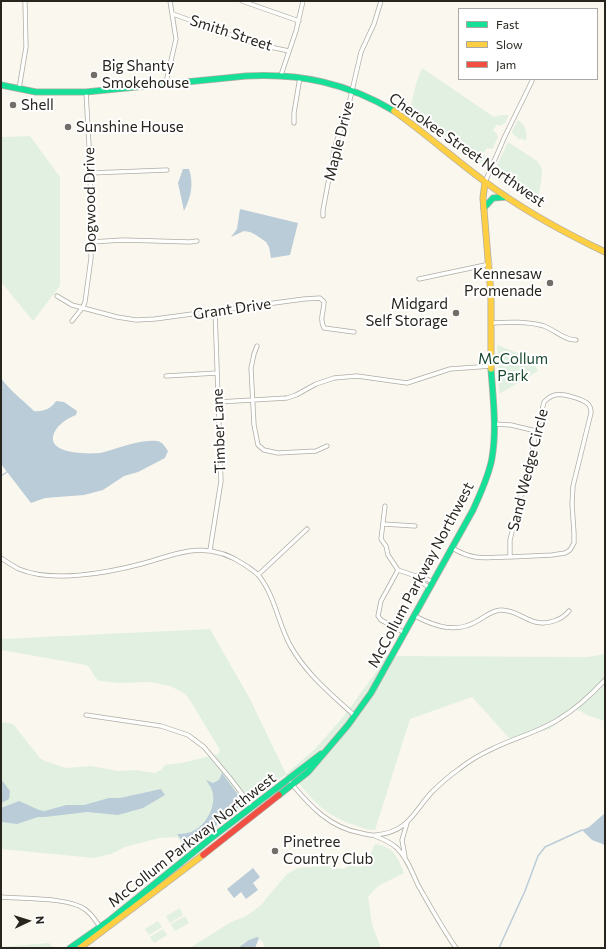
<!DOCTYPE html>
<html>
<head>
<meta charset="utf-8">
<style>
	body { margin:0 }
	#map { position:relative; width:606px; height:949px; overflow:hidden; background:#faf7ef; font-family:Commissioner,sans-serif }
	canvas { display:block }
	.frame { position:absolute; inset:0; border:2px solid #28251e; pointer-events:none }
	.legend { position:absolute; left:458px; top:8px; width:140px; height:72px; box-sizing:border-box; background:#fff; border:1px solid #a9a8a5; margin:0; padding:5px 7px; list-style:none; font-size:12px; color:#28251e }
	.legend li { display:flex; align-items:center; gap:8px; height:20px }
	.legend b { width:20px; border:1px solid #a9a8a5 }
	.north { position:absolute; left:8px; top:901px; width:40px; height:40px; -webkit-text-stroke:3px #fff; paint-order:stroke; rotate:86deg; font-size:11px; font-weight:700; line-height:16px; text-align:center; color:#28251e }
	.north::after { content:''; display:block; margin:auto; width:14px; height:18px; background:#28251e; clip-path:polygon(50% 0,100% 100%,50% 72%,0 100%) }
</style>
</head>
<body>
<div id="map">
<canvas width="606" height="949"></canvas>
<div class="frame"></div>
<ul class="legend">
<li><b style="height:5px;background:#16e098"></b>Fast</li>
<li><b style="height:5px;background:#ffcf43"></b>Slow</li>
<li><b style="height:5px;background:#f24e42"></b>Jam</li>
</ul>
<div class="north">N</div>
</div>
<script>
const context = document.querySelector('canvas').getContext('2d');
context.lineJoin = 'round';
function paint(path, color) {
  context.fillStyle = color;
  context.fill(path, 'evenodd');
}
function trace(path, color, width, dash) {
  context.strokeStyle = color;
  context.lineWidth = width;
  context.lineCap = dash ? 'butt' : 'round';
  context.setLineDash(dash || []);
  context.stroke(path);
}
function label(font, color, halo, rows, align = 'center') {
  context.font = font + ' Commissioner,sans-serif';
  context.lineWidth = 4;
  context.setLineDash([]);
  context.textBaseline = 'middle';
  context.strokeStyle = halo;
  context.fillStyle = color;
  for (const [text, x, y, turn = 0] of rows) {
    context.save();
    context.translate(x, y);
    context.rotate((+turn || 0) * Math.PI / 180);
    context.textAlign = isNaN(turn) ? turn : align;
    if (halo) context.strokeText(text, 0, 0);
    context.fillText(text, 0, 0);
    context.restore();
  }
}
const green = new Path2D(`
	M 422,68 L 494,117 L 501,115 L 509,115 L 505,123 L 499,126 L 497,124 L 493,130 L 497,134 L 498,137 L 493,148 L 492,149 L 487,148 L 483,154 L 487,158 L 487,160 L 485,163 L 476,162 L 413,116 L 411,110 L 410,109 L 416,84 Z
	M 518,120 C 525,124 528,133 526,141 L 521,138 L 520,140 L 513,134 L 512,131 Z
	M 30,136 L 60,177 L 60,286 L 33,321 L 1,282 L 1,137 Z
	M 508,142 L 537,161 C 539,164 541,166 542,169 C 542,176 540,196 536,200 L 531,198 L 499,175 L 497,165 Z
	M 497,345 L 531,358 L 538,371 L 499,394 Z
	M 210,629 L 250,699 L 286,774 L 315,749 L 344,716 L 379,668 L 386,656 L 587,657 L 605,654 L 605,721 L 589,716 L 576,709 L 550,729 L 510,739 L 472,697 L 410,719 L 375,830 C 366,830 360,827 351,824 C 325,815 312,800 295,778 L 290,778 L 285,775 C 248,802 212,832 175,861 C 167,867 160,879 151,884 L 171,864 L 188,851 L 177,837 L 159,838 L 125,847 L 111,854 L 94,858 L 1,849 L 1,723 L 3,722 L 13,724 L 40,758 L 45,761 L 66,768 L 91,766 L 118,771 L 135,770 L 155,773 L 161,770 L 165,765 L 182,763 L 218,754 L 220,750 L 190,700 L 184,693 L 170,686 L 150,682 L 118,683 L 99,681 C 93,677 92,668 86,665 L 1,650 L 1,639 Z
	M 375,844 C 393,846 398,857 404,873 L 378,886 L 368,897 L 372,924 L 381,948 L 265,948 L 262,941 L 256,938 L 241,948 L 190,948 L 229,923 L 246,916 L 260,906 L 287,874 L 298,868 L 327,866 L 344,869 L 350,865 L 361,867 L 367,861 Z
	M 180,908 L 183,915 L 170,923 L 166,916 Z
	M 185,916 L 189,923 L 175,931 L 171,924 Z
	M 158,921 L 162,927 L 149,935 L 145,929 Z
	M 163,929 L 167,935 L 154,943 L 150,937 Z
	M 49,943 L 54,948 L 1,948 L 1,947 Z`);
const water = new Path2D(`
	M 183,169 L 189,169 C 194,184 191,197 184,211 L 178,183 Z
	M 240,209 L 298,223 L 290,255 L 271,258 L 269,247 L 266,242 L 256,235 L 250,232 L 244,231 L 231,237 L 237,229 Z
	M 1,378 C 10,391 23,400 34,411 C 43,412 51,409 56,401 L 64,402 L 77,411 L 76,415 C 67,418 52,428 53,440 C 55,454 88,454 100,453 C 118,449 138,439 157,441 C 163,442 165,447 168,451 L 165,458 L 138,472 L 124,476 L 103,490 L 84,495 L 45,498 L 31,503 L 1,464 Z
	M 222,773 L 244,803 L 195,842 L 188,849 L 177,834 C 183,834 190,833 195,830 C 208,823 218,802 211,788 C 210,786 208,783 206,780 L 213,783 L 219,780 Z
	M 1,779 L 10,791 L 9,799 L 3,802 L 1,806 Z
	M 161,789 L 165,795 L 143,808 L 118,815 L 87,812 L 45,817 L 38,817 L 17,824 L 2,822 L 1,819 L 1,808 L 19,801 L 39,810 L 45,811 L 66,805 L 84,805 L 109,798 L 120,798 Z
	M 605,813 L 605,845 L 592,840 L 582,830 L 589,827 Z
	M 253,868 L 260,877 L 253,883 L 258,890 L 246,899 L 241,892 L 234,898 L 227,889 Z
	M 257,937 L 259,938 L 255,948 L 238,948 L 249,940 Z`);
const stream = new Path2D(`
	M 1,476 L 7,472
	M 499,948 L 525,891 L 538,856 L 545,847 L 582,830`);
const street = new Path2D(`
	M 242,1 L 299,21
	M 173,14 L 256,44 L 289,51
	M 281,75 L 296,31 L 303,1
	M 168,85 L 167,78 L 176,39 L 170,1
	M 19,89 L 26,47 L 25,1
	M 294,123 L 294,113 L 300,77
	M 90,173 L 167,170
	M 485,182 L 505,136 L 532,81
	M 323,216 L 323,210 L 335,146 L 348,108 L 361,52 L 374,24 L 381,1
	M 91,242 L 123,240 L 190,242 L 197,241
	M 419,279 L 490,264
	M 57,296 L 72,305 L 117,317 L 136,320 L 155,319 L 304,299 L 320,298 L 324,302 C 324,311 319,319 324,328 L 354,332
	M 72,321 L 83,307 L 85,302 L 91,258 L 90,163 L 86,92
	M 491,323 C 509,322 527,321 544,326 C 555,330 564,340 576,340
	M 257,346 L 254,354 L 251,368 L 254,425 L 258,445 L 264,450 L 278,453 L 316,451 L 327,446
	M 166,376 L 217,373
	M 218,402 L 287,398 L 296,395 L 316,384 L 334,378 L 357,376 L 407,383 L 450,369 L 491,366
	M 494,424 L 511,425 L 536,431
	M 385,506 L 381,539 L 386,546 L 388,555 L 398,570 L 416,576 L 420,576 L 433,582
	M 383,524 L 415,526
	M 452,548 C 473,560 482,558 505,557 L 510,557 L 552,555 L 565,553 L 570,550 L 574,543 L 574,533 L 572,504 L 573,486 L 591,413 C 591,410 591,407 588,404 C 583,399 562,393 555,395 C 550,396 547,399 544,402 L 510,540 L 510,557
	M 210,550 L 221,481 L 215,310
	M 1,558 C 7,562 13,566 19,569 C 52,583 107,573 141,564 C 180,553 207,539 245,565 C 249,568 256,572 259,576 C 275,596 278,623 290,645 C 306,674 331,694 355,716
	M 398,570 L 381,601 L 378,616 L 381,620 L 405,633
	M 258,575 L 307,529
	M 416,576 L 418,580 L 430,588
	M 415,616 C 436,627 457,634 479,620 C 486,616 493,610 501,610 C 522,610 530,629 554,621 C 560,619 565,616 569,611
	M 86,715 L 161,726 L 188,735 L 204,747 L 230,778 L 252,807
	M 291,783 C 310,806 330,828 361,833 C 365,834 371,836 376,835 C 408,832 413,813 431,793 C 440,784 449,776 459,769 C 469,761 481,754 492,749 C 514,738 539,732 559,719 C 576,709 591,695 605,680
	M 375,836 C 383,839 390,842 397,848 C 407,858 412,872 418,885 C 430,906 442,928 456,948
	M 405,857 L 402,840 L 407,823
	M 1,897 C 22,899 70,897 86,910 C 92,915 97,922 101,929`);
const fast = new Path2D(`
	M 1,85 L 36,92 L 86,92 L 246,76 C 300,73 347,83 394,111
	M 484,208 L 493,198 L 506,197
	M 279,795 L 308,772 L 348,725 L 371,693 L 473,510 C 480,494 489,476 492,458 C 497,429 493,398 491,369
	M 70,948 L 110,920 L 210,839 L 321,754`);
const slow = new Path2D(`
	M 394,111 C 425,133 453,158 484,181 C 521,209 563,232 605,252
	M 485,182 L 483,198 L 491,295 L 491,369
	M 80,948 L 203,855`);
const jam = new Path2D(`
	M 203,855 L 279,795`);
const markers = [
	[94,75,4,"#726e67"],
	[13,105,4,"#726e67"],
	[68,127,4,"#726e67"],
	[550,283,4,"#726e67"],
	[456,313,4,"#726e67"],
	[275,851,4,"#726e67"]
];
const streetNames = [
	["Smith Street",231,33,18],
	["Maple Drive",339,141,-76],
	["Cherokee Street Northwest",467,150,35],
	["Dogwood Drive",90,200,-91],
	["Grant Drive",232,309,-8],
	["Timber Lane",219,431,-92],
	["Sand Wedge Circle",528,470,-76],
	["McCollum Parkway Northwest",421,575,-62],
	["McCollum Parkway Northwest",192,840,-38]
];
const poiNames = [
	["Big Shanty",102,66],
	["Smokehouse",102,83],
	["Shell",21,105],
	["Sunshine House",76,127],
	["Kennesaw",542,274,"right"],
	["Promenade",542,291,"right"],
	["Midgard",448,304,"right"],
	["Self Storage",448,321,"right"],
	["Pinetree",283,842],
	["Country Club",283,859]
];
const parkNames = [
	["McCollum",513,359],
	["Park",513,376]
];
paint(green, '#e2f0e2');
paint(water, '#baccd7');
trace(stream, '#baccd7', 1.5);
trace(street, '#b0ada6', 5);
trace(fast, '#b0ada6', 7);
trace(slow, '#b0ada6', 7);
trace(jam, '#b0ada6', 7);
trace(street, '#fefefd', 3.5);
trace(fast, '#16e098', 5.5);
trace(slow, '#ffcf43', 5.5);
trace(jam, '#f24e42', 5.5);
for (const [x, y, r, color] of markers) {
  const dot = new Path2D();
  dot.arc(x, y, r, 0, 2 * Math.PI);
  context.fillStyle = color;
  context.fill(dot);
  trace(dot, '#fff', 1.5);
}
label('15px', '#28251e', '#fff', streetNames);
label('15px', '#28251e', '#fff', poiNames, 'left');
label('15px', '#19492e', '#fff', parkNames);
</script>
</body>
</html>
